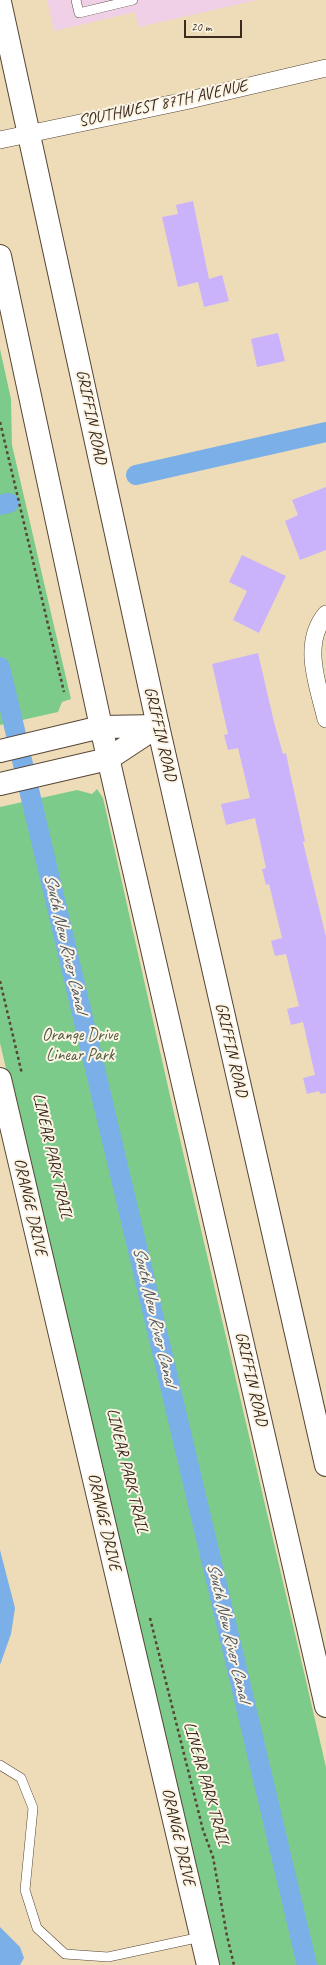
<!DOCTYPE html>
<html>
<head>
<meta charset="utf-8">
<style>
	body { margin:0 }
	#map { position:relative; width:326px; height:1965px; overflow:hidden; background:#eedcb9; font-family:Caveat,sans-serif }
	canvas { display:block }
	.scale { position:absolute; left:184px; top:20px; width:58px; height:18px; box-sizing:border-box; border:2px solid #3b2a1e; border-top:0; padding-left:5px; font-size:12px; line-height:14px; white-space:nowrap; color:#3b2a1e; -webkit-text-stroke:3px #fcf5e5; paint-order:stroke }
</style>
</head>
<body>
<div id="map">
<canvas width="326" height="1965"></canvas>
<div class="scale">20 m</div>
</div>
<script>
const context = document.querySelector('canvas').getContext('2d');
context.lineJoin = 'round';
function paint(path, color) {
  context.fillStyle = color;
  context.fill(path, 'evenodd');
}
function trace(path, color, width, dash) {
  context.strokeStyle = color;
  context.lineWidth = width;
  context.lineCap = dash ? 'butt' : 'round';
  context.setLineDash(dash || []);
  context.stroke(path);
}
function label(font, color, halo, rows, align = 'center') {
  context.font = font + ' Caveat,sans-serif';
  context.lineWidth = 4;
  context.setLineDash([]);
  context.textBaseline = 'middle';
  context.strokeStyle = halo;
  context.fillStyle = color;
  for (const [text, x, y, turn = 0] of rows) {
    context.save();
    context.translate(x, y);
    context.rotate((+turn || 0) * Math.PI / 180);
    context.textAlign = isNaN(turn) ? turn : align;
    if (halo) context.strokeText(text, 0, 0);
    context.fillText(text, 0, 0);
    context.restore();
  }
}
const built = new Path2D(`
	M 47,0 L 257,0 L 139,27 L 135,12 L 54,31 Z`);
const green = new Path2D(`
	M 0,349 L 11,399 L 12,445 L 71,699 L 62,702 L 58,712 L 0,725 Z
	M 97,789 L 103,798 L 173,1109 L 326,1767 L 326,1965 L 218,1965 L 0,1043 L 0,807 L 77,790 L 92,794 Z`);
const water = new Path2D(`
	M 0,1550 L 15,1608 L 11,1634 L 0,1665 Z
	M 0,1927 L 20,1947 L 24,1958 L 20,1965 L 0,1965 Z`);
const canal = new Path2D(`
	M 136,475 L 326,432
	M 0,505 L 9,503
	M 0,667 L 307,1965`);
const building = new Path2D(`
	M 193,201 L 209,279 L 222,275 L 229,301 L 204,307 L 198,282 L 178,287 L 162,217 L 178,214 L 176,205 Z
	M 278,333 L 285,361 L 257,367 L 251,339 Z
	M 326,487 L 326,550 L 300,560 L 285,521 L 298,515 L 292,500 Z
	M 242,555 L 286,576 L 259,633 L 233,620 L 247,591 L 229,582 Z
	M 258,653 L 274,722 L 283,754 L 286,753 L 290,773 L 305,841 L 303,842 L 326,937 L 326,1093 L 320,1094 L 319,1091 L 307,1094 L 303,1078 L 315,1075 L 303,1022 L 291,1025 L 287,1009 L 299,1006 L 286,954 L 275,956 L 271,941 L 282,938 L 269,884 L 266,885 L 262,869 L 266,868 L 255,818 L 226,825 L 221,804 L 250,798 L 238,748 L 228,750 L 224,735 L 228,734 L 212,664 Z`);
const path = new Path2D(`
	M 0,422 L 64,692
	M 0,981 L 22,1074
	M 150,1618 L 203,1830 L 213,1857 L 227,1936 L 234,1965`);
const lane = new Path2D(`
	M 76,0 L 79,13 L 133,0
	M 0,1765 L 21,1778 L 33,1808 L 25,1890 L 37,1928 L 65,1954 L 108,1957 L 201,1937`);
const street = new Path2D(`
	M 0,140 L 185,101 L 326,68
	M 326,614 C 301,644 318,685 326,719`);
const secondary = new Path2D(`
	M 0,751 L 101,727 L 158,726
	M 0,784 L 108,759 L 158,726
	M 0,1079 L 208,1965`);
const primary = new Path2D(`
	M 0,2 L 158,726 L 326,1465
	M 0,256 L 101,727 L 326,1706`);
const streetNames = [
	["SOUTHWEST 87TH AVENUE",163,104,-12],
	["GRIFFIN ROAD",91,417,78],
	["GRIFFIN ROAD",160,734,77],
	["GRIFFIN ROAD",231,1050,77],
	["LINEAR PARK TRAIL",52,1156,77],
	["ORANGE DRIVE",30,1207,77],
	["GRIFFIN ROAD",251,1379,77],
	["LINEAR PARK TRAIL",127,1471,76],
	["ORANGE DRIVE",104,1522,77],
	["LINEAR PARK TRAIL",206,1784,74],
	["ORANGE DRIVE",178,1837,77]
];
const parkNames = [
	["Orange Drive",80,1036],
	["Linear Park",80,1056]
];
const waterNames = [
	["South New River Canal",65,943,77],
	["South New River Canal",154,1316,77],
	["South New River Canal",228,1632,77]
];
paint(built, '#efd0e6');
paint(green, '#7dcb8a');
paint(water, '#7aafe8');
trace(canal, '#7aafe8', 20);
paint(building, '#cab3fb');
trace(lane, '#564535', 10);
trace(street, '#564535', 18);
trace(secondary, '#564535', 24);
trace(primary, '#564535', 24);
trace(path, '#564535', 2.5, [3, 3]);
trace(lane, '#fff', 9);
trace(street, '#fff', 17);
trace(secondary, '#fff', 22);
trace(primary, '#fff', 22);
label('17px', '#3b2a1e', '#fcf5e5', streetNames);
label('17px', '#4f5a3e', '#fcf5e5', parkNames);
label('italic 18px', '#515965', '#fcf5e5', waterNames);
</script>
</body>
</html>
